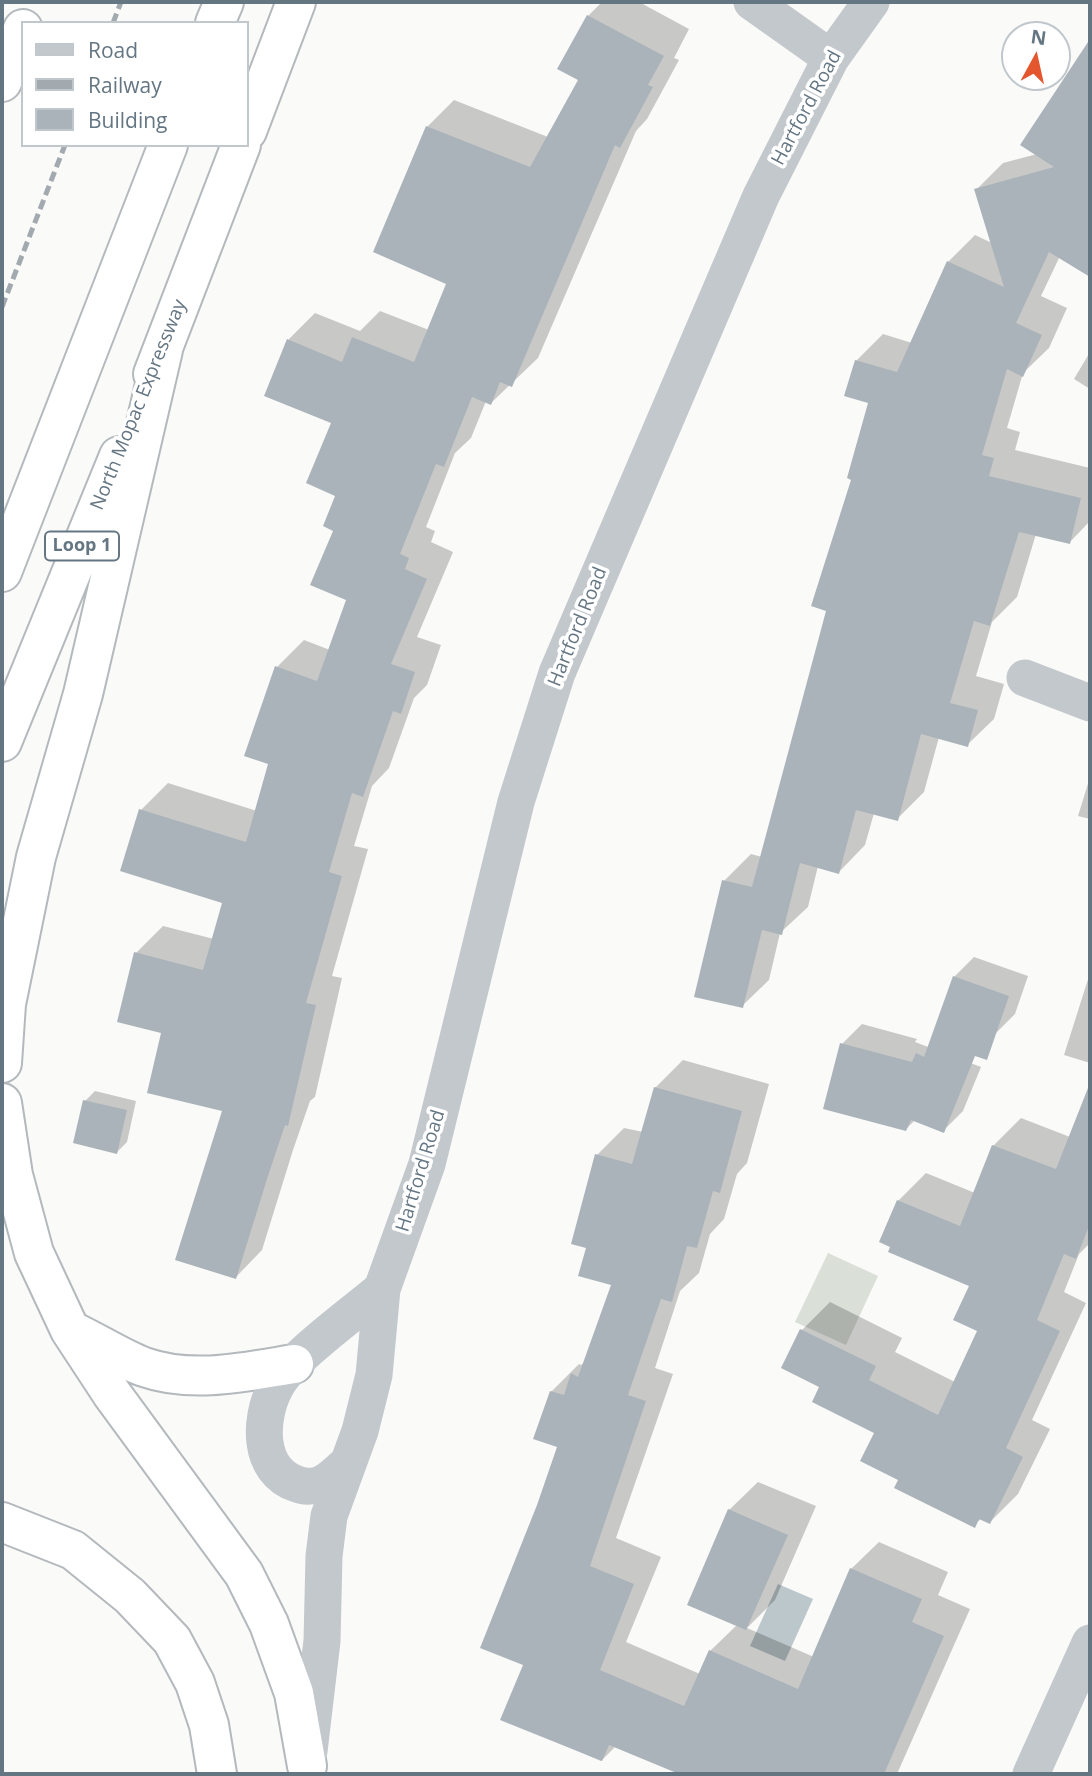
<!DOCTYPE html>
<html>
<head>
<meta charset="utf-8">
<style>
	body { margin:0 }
	#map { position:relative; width:1092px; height:1776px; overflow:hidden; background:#fafaf8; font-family:"Open Sans",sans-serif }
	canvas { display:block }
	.frame { position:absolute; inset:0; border:4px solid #657683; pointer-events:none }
	.legend { position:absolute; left:21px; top:21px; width:228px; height:126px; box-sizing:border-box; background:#fff; border:2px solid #c1c8cd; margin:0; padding:9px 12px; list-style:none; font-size:21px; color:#657683 }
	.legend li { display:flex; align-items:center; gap:14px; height:35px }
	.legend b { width:35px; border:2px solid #c1c8cd }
	.north { position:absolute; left:1001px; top:21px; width:70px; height:70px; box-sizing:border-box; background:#fff; border:2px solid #c1c8cd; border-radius:50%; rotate:8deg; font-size:19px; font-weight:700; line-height:28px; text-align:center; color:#657683 }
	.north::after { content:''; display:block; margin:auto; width:24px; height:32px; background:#e4572e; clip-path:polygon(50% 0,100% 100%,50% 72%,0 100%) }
</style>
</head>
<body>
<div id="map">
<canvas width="1092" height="1776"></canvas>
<div class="frame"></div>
<ul class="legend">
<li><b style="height:9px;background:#c3c8cc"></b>Road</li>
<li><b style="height:9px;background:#a2aab0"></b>Railway</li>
<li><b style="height:19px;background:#aab3b9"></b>Building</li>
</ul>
<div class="north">N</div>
</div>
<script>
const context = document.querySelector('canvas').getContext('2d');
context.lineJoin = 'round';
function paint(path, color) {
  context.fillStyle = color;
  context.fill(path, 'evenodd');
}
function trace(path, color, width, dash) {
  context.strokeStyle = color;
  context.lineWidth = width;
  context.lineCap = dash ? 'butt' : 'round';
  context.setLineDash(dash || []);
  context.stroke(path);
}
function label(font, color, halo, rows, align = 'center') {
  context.font = font + ' "Open Sans",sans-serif';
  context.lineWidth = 7;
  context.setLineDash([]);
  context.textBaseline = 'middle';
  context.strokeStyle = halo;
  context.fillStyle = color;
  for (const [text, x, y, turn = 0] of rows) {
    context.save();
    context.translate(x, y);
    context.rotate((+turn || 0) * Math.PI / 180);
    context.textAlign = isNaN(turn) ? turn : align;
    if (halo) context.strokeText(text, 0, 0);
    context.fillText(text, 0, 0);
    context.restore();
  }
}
const green = new Path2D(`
	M 828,1253 L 878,1276 L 846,1345 L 795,1322 Z`);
const water = new Path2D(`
	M 778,1584 L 813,1599 L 785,1661 L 750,1646 Z`);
const shadow = new Path2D(`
	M 602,2 L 639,2 L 689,29 L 674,58 L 679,60 L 647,119 L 636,131 L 538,358 L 491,403 L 486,401 L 471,438 L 455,453 L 426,527 L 435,531 L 431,542 L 453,552 L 417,637 L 441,645 L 427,685 L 414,698 L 389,768 L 372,786 L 354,846 L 368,849 L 332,976 L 342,978 L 315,1097 L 310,1101 L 293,1150 L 262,1250 L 236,1277 L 224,1109 L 163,1032 L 136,953 L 163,926 L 214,939 L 224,902 L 141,810 L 168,783 L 257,811 L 270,763 L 277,667 L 304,640 L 330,650 L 348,599 L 335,530 L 337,495 L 333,422 L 266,395 L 289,339 L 315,313 L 360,331 L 380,311 L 429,330 L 448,283 L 427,127 L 454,100 L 548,137 L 580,79 L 588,16 Z
	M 1090,42 L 1090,275 L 1060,256 L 1041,296 L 1067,308 L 1049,348 L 1023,373 L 1007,428 L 1020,432 L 1015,450 L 1090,468 L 1090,521 L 1070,542 L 1036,534 L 1017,597 L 992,622 L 976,676 L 1004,684 L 994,719 L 967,745 L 939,737 L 924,792 L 897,819 L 874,813 L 865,845 L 839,872 L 818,866 L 808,907 L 780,933 L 769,980 L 742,1006 L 724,881 L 751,854 L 762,857 L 828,609 L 870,402 L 856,361 L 883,334 L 912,343 L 948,262 L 975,235 L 992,243 L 976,190 L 1003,163 L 1037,154 L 1022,145 Z
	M 1090,352 L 1090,389 L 1074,379 Z
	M 1090,777 L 1090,819 L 1078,816 Z
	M 974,957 L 1028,976 L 1015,1014 L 995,1034 L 954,977 Z
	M 1090,973 L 1090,1063 L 1064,1055 Z
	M 862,1024 L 917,1039 L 915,1042 L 981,1067 L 963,1111 L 943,1131 L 915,1120 L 906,1129 L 842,1044 Z
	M 683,1060 L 769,1084 L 747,1163 L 737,1174 L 724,1219 L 710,1234 L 699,1273 L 680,1291 L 655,1368 L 673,1374 L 616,1538 L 661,1557 L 626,1642 L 700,1674 L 710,1651 L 737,1625 L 729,1510 L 758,1482 L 816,1506 L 775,1600 L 747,1628 L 814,1657 L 851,1569 L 879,1542 L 948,1572 L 938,1595 L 970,1609 L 897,1774 L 683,1774 L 616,1746 L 601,1761 L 503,1719 L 525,1664 L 539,1506 L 559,1446 L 551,1392 L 579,1364 L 581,1365 L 586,1361 L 613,1284 L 588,1246 L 597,1155 L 624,1128 L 643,1132 L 655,1088 Z
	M 95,1091 L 136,1101 L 127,1142 L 117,1152 L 85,1101 Z
	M 1090,1113 L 1090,1243 L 1079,1254 L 1064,1292 L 1086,1303 L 1032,1420 L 1050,1429 L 1018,1494 L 990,1522 L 982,1518 L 974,1525 L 900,1479 L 877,1432 L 821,1386 L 783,1368 L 802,1330 L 830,1302 L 902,1338 L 895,1352 L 955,1382 L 979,1330 L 972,1286 L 881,1242 L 898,1201 L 926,1173 L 975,1193 L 993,1146 L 1021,1118 L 1070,1137 L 1073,1130 Z`);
const building = new Path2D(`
	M 587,15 L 664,56 L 648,85 L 653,87 L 620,148 L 615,145 L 512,387 L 500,382 L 491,405 L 472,397 L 444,467 L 436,464 L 400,554 L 409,558 L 405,569 L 427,579 L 391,664 L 415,672 L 401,714 L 393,711 L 363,797 L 352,793 L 329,872 L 342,876 L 306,1003 L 316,1005 L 288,1126 L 285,1125 L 267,1179 L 236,1279 L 175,1260 L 222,1111 L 147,1093 L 161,1033 L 117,1022 L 134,952 L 203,970 L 222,903 L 120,871 L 139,809 L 246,842 L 268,764 L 244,756 L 275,666 L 317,681 L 346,600 L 310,585 L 333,531 L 323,526 L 335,496 L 306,483 L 331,423 L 264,396 L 287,339 L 342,362 L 352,337 L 414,362 L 446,284 L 373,252 L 426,126 L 530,167 L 578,80 L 557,69 Z
	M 1090,39 L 1090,277 L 1049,252 L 1016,323 L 1042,335 L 1023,377 L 1007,369 L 982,455 L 994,458 L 989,476 L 1081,498 L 1070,544 L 1019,532 L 990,626 L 974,621 L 950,703 L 978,710 L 968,747 L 921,734 L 898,821 L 856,810 L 839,874 L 800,863 L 782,935 L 762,930 L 743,1008 L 694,997 L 722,880 L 752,887 L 826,611 L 811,606 L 851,480 L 847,478 L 868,403 L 844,396 L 855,360 L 897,372 L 947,261 L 1004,287 L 974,189 L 1054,167 L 1020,145 Z
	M 953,976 L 1009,996 L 987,1060 L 975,1056 L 944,1133 L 911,1120 L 906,1131 L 823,1109 L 840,1043 L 912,1062 L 916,1053 L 924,1057 Z
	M 654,1087 L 742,1111 L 720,1193 L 713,1191 L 697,1248 L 687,1246 L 672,1302 L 661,1299 L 628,1395 L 646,1401 L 590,1566 L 634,1584 L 600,1670 L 684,1706 L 709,1650 L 798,1689 L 850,1568 L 922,1599 L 912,1622 L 944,1636 L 884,1774 L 679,1774 L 609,1745 L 602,1761 L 500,1720 L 523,1665 L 480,1648 L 537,1505 L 557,1447 L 533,1439 L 550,1391 L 564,1395 L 571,1373 L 578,1377 L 611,1285 L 578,1276 L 586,1248 L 571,1244 L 595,1154 L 632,1164 Z
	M 1088,1088 L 1090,1089 L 1090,1224 L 1076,1259 L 1064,1254 L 1037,1320 L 1060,1331 L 1006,1448 L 1023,1457 L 990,1524 L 979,1519 L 975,1528 L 894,1488 L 898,1480 L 860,1461 L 874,1433 L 812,1402 L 819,1387 L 781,1368 L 800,1329 L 876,1366 L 869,1380 L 938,1415 L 977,1331 L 953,1320 L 969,1286 L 888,1252 L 890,1247 L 879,1242 L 897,1200 L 960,1226 L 992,1145 L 1056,1169 Z
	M 83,1100 L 127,1110 L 117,1154 L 73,1143 Z
	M 728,1509 L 788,1535 L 746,1630 L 687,1605 Z`);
const minor = new Path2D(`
	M 752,2 L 831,58
	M 1025,678 L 1090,703
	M 348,1463 C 341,1469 332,1479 323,1483 C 316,1487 304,1487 297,1484 C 257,1471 259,1419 275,1388 C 291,1357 354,1313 382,1289
	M 309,1751 L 322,1641 L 324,1556 L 329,1516 L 360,1431 L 374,1375 L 382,1289 L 427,1164 L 516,802 L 557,673 L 761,196 L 831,58 L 871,2
	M 1031,1774 L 1090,1643`);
const motorway = new Path2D(`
	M 215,23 L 224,2
	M 2,82 L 23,29
	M 247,131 L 296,2
	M 153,374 L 241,145
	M 2,572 L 168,145
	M 2,742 L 119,456
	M 2,1063 L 6,1004 L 36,857 L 83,694 L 163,350
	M 2,1103 L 13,1175 L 34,1253 L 70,1330 L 112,1394 L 244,1574 L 269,1624 L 294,1693 L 307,1766
	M 72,1331 C 96,1342 120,1358 144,1367 C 192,1384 245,1372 294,1364
	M 2,1522 L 73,1550 L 130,1596 L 172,1640 L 195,1683 L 209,1725 L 217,1774`);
const rail = new Path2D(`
	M 113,23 L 121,2
	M 2,307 L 65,145`);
const shields = [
	[82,546,74]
];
const shieldNames = [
	["Loop 1",82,546]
];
const streetNames = [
	["Hartford Road",807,108,-62],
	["North Mopac Expressway",139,405,-68],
	["Hartford Road",578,627,-68],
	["Hartford Road",421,1171,-73]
];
paint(green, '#dadfd7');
paint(water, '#bbc7cb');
paint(shadow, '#0003');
paint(building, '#aab3b9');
trace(motorway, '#b4b9bd', 42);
trace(minor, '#c3c8cc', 37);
trace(motorway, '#fff', 38);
trace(rail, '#a2aab0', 5, [10, 5]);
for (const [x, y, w] of shields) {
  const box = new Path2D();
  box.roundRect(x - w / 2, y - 14.5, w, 29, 5);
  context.fillStyle = '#fff';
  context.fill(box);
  trace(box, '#657683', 2);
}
label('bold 18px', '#657683', null, shieldNames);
label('19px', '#657683', '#fff', streetNames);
</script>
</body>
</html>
